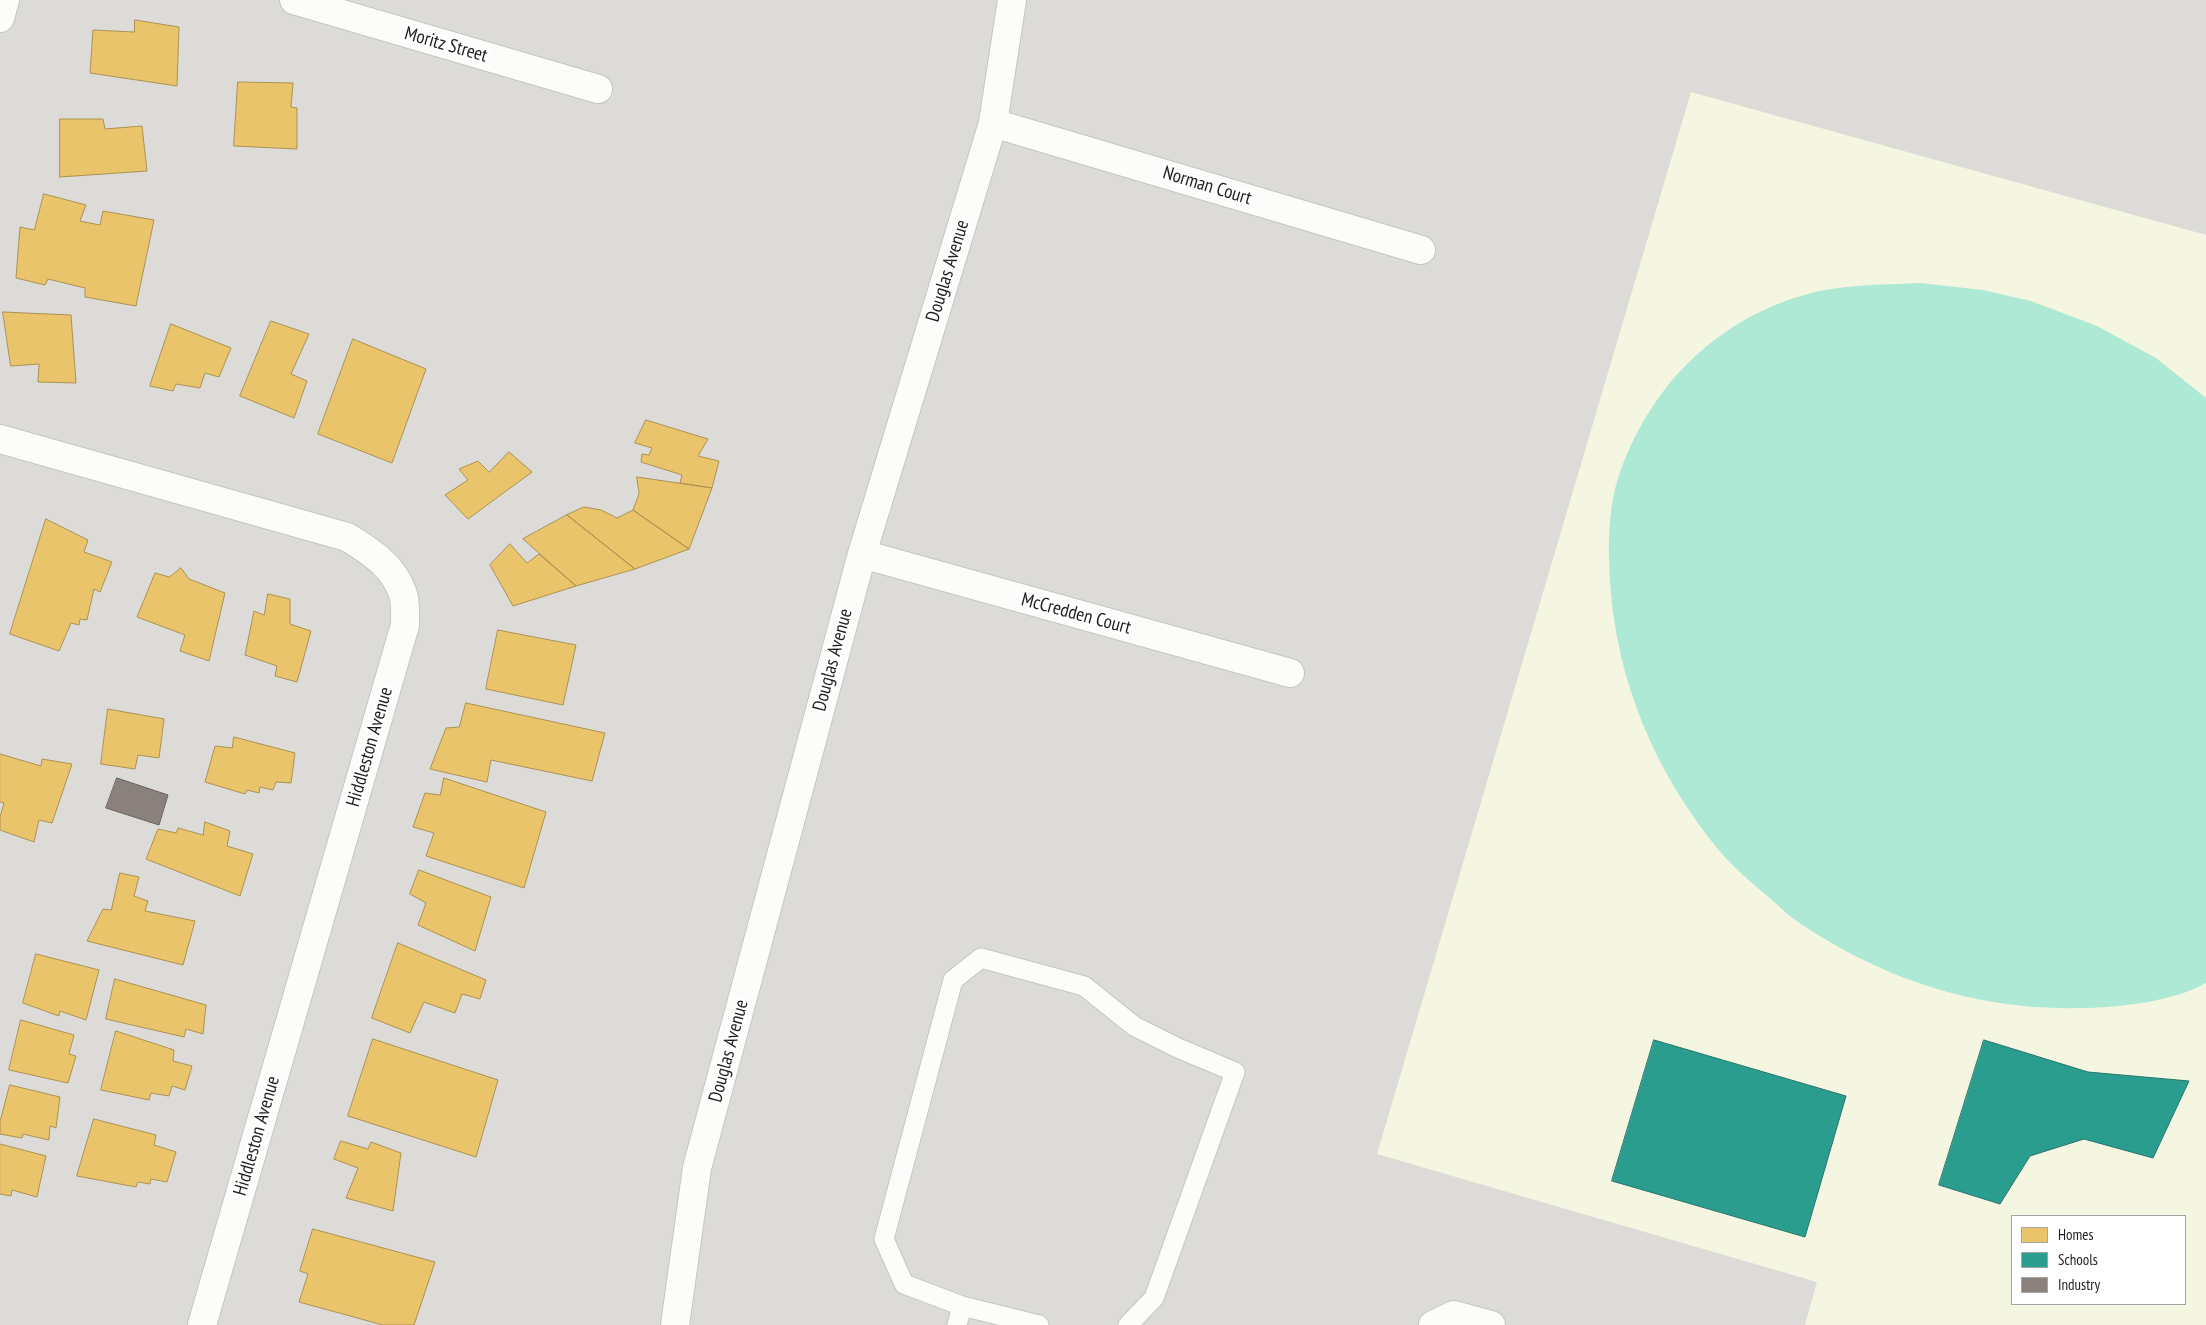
<!DOCTYPE html>
<html>
<head>
<meta charset="utf-8">
<style>
	body { margin:0 }
	#map { position:relative; width:2206px; height:1325px; overflow:hidden; background:#edece6; font-family:"PT Sans Narrow",sans-serif }
	canvas { display:block }
	.legend { position:absolute; left:2011px; top:1215px; width:175px; height:90px; box-sizing:border-box; background:#fff; border:1px solid #a5a5a5; margin:0; padding:6px 9px; list-style:none; font-size:15px; color:#1e1e1e }
	.legend li { display:flex; align-items:center; gap:10px; height:25px }
	.legend b { width:25px; border:1px solid #a5a5a5 }
</style>
</head>
<body>
<div id="map">
<canvas width="2206" height="1325"></canvas>
<ul class="legend">
<li><b style="height:14px;background:#e9c46a"></b>Homes</li>
<li><b style="height:14px;background:#2a9d8f"></b>Schools</li>
<li><b style="height:14px;background:#8a817c"></b>Industry</li>
</ul>
</div>
<script>
const context = document.querySelector('canvas').getContext('2d');
context.lineJoin = 'round';
function paint(path, color) {
  context.fillStyle = color;
  context.fill(path, 'evenodd');
}
function trace(path, color, width, dash) {
  context.strokeStyle = color;
  context.lineWidth = width;
  context.lineCap = dash ? 'butt' : 'round';
  context.setLineDash(dash || []);
  context.stroke(path);
}
function label(font, color, halo, rows, align = 'center') {
  context.font = font + ' "PT Sans Narrow",sans-serif';
  context.lineWidth = 5;
  context.setLineDash([]);
  context.textBaseline = 'middle';
  context.strokeStyle = halo;
  context.fillStyle = color;
  for (const [text, x, y, turn = 0] of rows) {
    context.save();
    context.translate(x, y);
    context.rotate((+turn || 0) * Math.PI / 180);
    context.textAlign = isNaN(turn) ? turn : align;
    if (halo) context.strokeText(text, 0, 0);
    context.fillText(text, 0, 0);
    context.restore();
  }
}
const residential = new Path2D(`
	M 0,0 L 2206,0 L 2206,1325 L 0,1325 ZM 2012,1216 L 2185,1216 L 2185,1304 L 2012,1304 Z`);
const education = new Path2D(`
	M 1691,92 L 2206,235 L 2206,1325 L 1805,1325 L 1817,1282 L 1377,1154 ZM 2012,1216 L 2185,1216 L 2185,1304 L 2012,1304 Z`);
const pitch = new Path2D(`
	M 1920,283 L 1983,290 L 2031,301 L 2097,326 L 2156,358 L 2206,398 L 2206,983 C 2159,1009 2076,1011 2023,1006 C 1943,998 1868,969 1801,924 C 1788,916 1777,904 1765,894 C 1748,880 1731,865 1717,848 C 1655,772 1616,680 1610,581 C 1608,550 1608,519 1615,489 C 1626,448 1647,410 1674,378 C 1707,340 1752,310 1801,296 C 1839,284 1880,285 1920,283 Z`);
const homes = new Path2D(`
	M 135,20 L 179,27 L 177,86 L 90,73 L 93,30 L 134,32 Z
	M 238,82 L 293,83 L 291,107 L 297,108 L 297,149 L 234,146 Z
	M 60,119 L 103,119 L 105,129 L 142,126 L 147,171 L 60,177 Z
	M 44,194 L 86,205 L 80,221 L 100,225 L 103,211 L 154,220 L 136,306 L 85,297 L 85,288 L 48,279 L 45,285 L 16,278 L 20,227 L 34,230 Z
	M 3,312 L 71,315 L 76,383 L 38,382 L 39,364 L 11,366 Z
	M 271,321 L 309,334 L 291,374 L 307,381 L 294,418 L 240,396 Z
	M 171,324 L 231,348 L 219,377 L 205,373 L 200,388 L 176,384 L 173,391 L 150,386 Z
	M 353,339 L 426,369 L 392,463 L 318,434 Z
	M 646,420 L 708,439 L 698,456 L 719,461 L 712,488 L 680,483 L 682,475 L 641,462 L 642,454 L 649,455 L 652,448 L 635,443 Z
	M 509,452 L 532,472 L 468,519 L 445,495 L 468,480 L 459,469 L 478,461 L 489,472 Z
	M 637,477 L 712,488 L 689,549 L 633,510 L 639,494 Z
	M 584,507 L 601,510 L 617,518 L 633,510 L 689,549 L 635,569 L 567,515 Z
	M 567,515 L 635,569 L 576,586 L 523,539 Z
	M 46,519 L 88,540 L 84,552 L 112,562 L 100,592 L 94,589 L 87,620 L 80,619 L 79,625 L 71,623 L 59,651 L 10,634 Z
	M 510,544 L 527,563 L 539,554 L 576,586 L 513,606 L 490,565 Z
	M 181,568 L 189,579 L 225,593 L 209,661 L 180,651 L 185,635 L 137,617 L 155,573 L 169,577 Z
	M 268,594 L 290,599 L 290,624 L 311,631 L 297,682 L 275,676 L 277,666 L 245,655 L 254,611 L 264,615 Z
	M 498,630 L 576,645 L 563,705 L 486,689 Z
	M 466,703 L 605,733 L 592,781 L 491,760 L 487,782 L 430,769 L 446,728 L 459,727 Z
	M 108,709 L 164,719 L 159,758 L 138,755 L 135,769 L 101,764 Z
	M 234,737 L 295,753 L 291,783 L 276,782 L 273,790 L 260,787 L 259,793 L 247,790 L 245,794 L 205,782 L 215,746 L 232,748 Z
	M 0,754 L 41,766 L 42,759 L 72,764 L 52,823 L 39,820 L 34,842 L 0,830 L 0,817 L 4,803 L 0,802 Z
	M 444,778 L 546,812 L 524,888 L 426,856 L 434,833 L 413,827 L 425,793 L 440,795 Z
	M 205,822 L 230,831 L 227,846 L 253,854 L 240,896 L 146,859 L 158,829 L 176,833 L 178,828 L 203,835 Z
	M 419,870 L 491,897 L 475,951 L 418,925 L 426,903 L 410,894 Z
	M 120,873 L 139,877 L 134,896 L 148,901 L 145,911 L 195,921 L 183,965 L 87,941 L 103,909 L 111,910 Z
	M 398,943 L 486,980 L 480,999 L 462,994 L 455,1013 L 424,1002 L 410,1033 L 372,1018 Z
	M 36,954 L 99,970 L 86,1020 L 60,1011 L 59,1016 L 23,1003 Z
	M 115,979 L 206,1005 L 203,1034 L 186,1029 L 184,1037 L 106,1019 Z
	M 21,1020 L 74,1035 L 69,1054 L 76,1056 L 68,1083 L 9,1070 Z
	M 116,1031 L 174,1050 L 173,1061 L 192,1066 L 185,1090 L 172,1086 L 169,1096 L 151,1093 L 149,1100 L 101,1090 Z
	M 373,1039 L 498,1080 L 476,1157 L 348,1116 Z
	M 10,1085 L 60,1097 L 56,1128 L 50,1126 L 49,1140 L 23,1134 L 22,1138 L 0,1134 L 0,1122 Z
	M 94,1119 L 156,1135 L 154,1145 L 176,1152 L 167,1182 L 151,1179 L 150,1184 L 138,1182 L 136,1187 L 77,1176 Z
	M 341,1141 L 368,1149 L 371,1142 L 401,1153 L 393,1211 L 346,1198 L 358,1168 L 334,1159 Z
	M 0,1144 L 46,1156 L 37,1197 L 12,1190 L 11,1196 L 0,1194 Z
	M 313,1229 L 435,1262 L 414,1325 L 383,1325 L 299,1302 L 308,1274 L 300,1271 Z`);
const schools = new Path2D(`
	M 1654,1040 L 1846,1096 L 1805,1237 L 1612,1181 Z
	M 1984,1040 L 2088,1072 L 2189,1081 L 2153,1158 L 2084,1139 L 2030,1156 L 2000,1204 L 1939,1185 Z`);
const industry = new Path2D(`
	M 117,778 L 168,795 L 159,825 L 106,808 Z`);
const lane = new Path2D(`
	M 957,1325 L 962,1306
	M 1039,1325 L 962,1306 L 904,1284 L 884,1239 L 953,980 L 981,958 L 1084,986 L 1134,1026 L 1178,1048 L 1235,1072 L 1154,1298 L 1128,1325`);
const street = new Path2D(`
	M 294,0 L 598,89
	M 0,18 L 5,0
	M 993,123 L 1421,250
	M 0,439 L 347,537 C 371,552 394,566 403,594 C 406,603 405,616 405,625 L 202,1325
	M 862,554 L 1290,673
	M 675,1325 L 697,1168 L 862,554 L 993,123 L 1012,0
	M 1433,1325 L 1454,1315 L 1491,1325`);
const streetNames = [
	["Moritz Street",446,45,16],
	["Norman Court",1207,186,17],
	["Douglas Avenue",948,271,-73],
	["McCredden Court",1076,614,15],
	["Douglas Avenue",833,660,-75],
	["Hiddleston Avenue",370,747,-74],
	["Douglas Avenue",729,1051,-75],
	["Hiddleston Avenue",257,1136,-74]
];
paint(residential, '#dcdbd8');
paint(education, '#f5f6e1');
paint(pitch, '#aee9d6');
paint(homes, '#e9c46a');
trace(homes, '#ac9253', 1);
paint(schools, '#2a9d8f');
trace(schools, '#26776d', 1);
paint(industry, '#8a817c');
trace(industry, '#6a6360', 1);
trace(lane, '#c5c5c2', 21);
trace(street, '#c5c5c2', 30);
trace(lane, '#fcfcfb', 19);
trace(street, '#fcfcfb', 28);
label('19px', '#1e1e1e', '#fff', streetNames);
</script>
</body>
</html>
